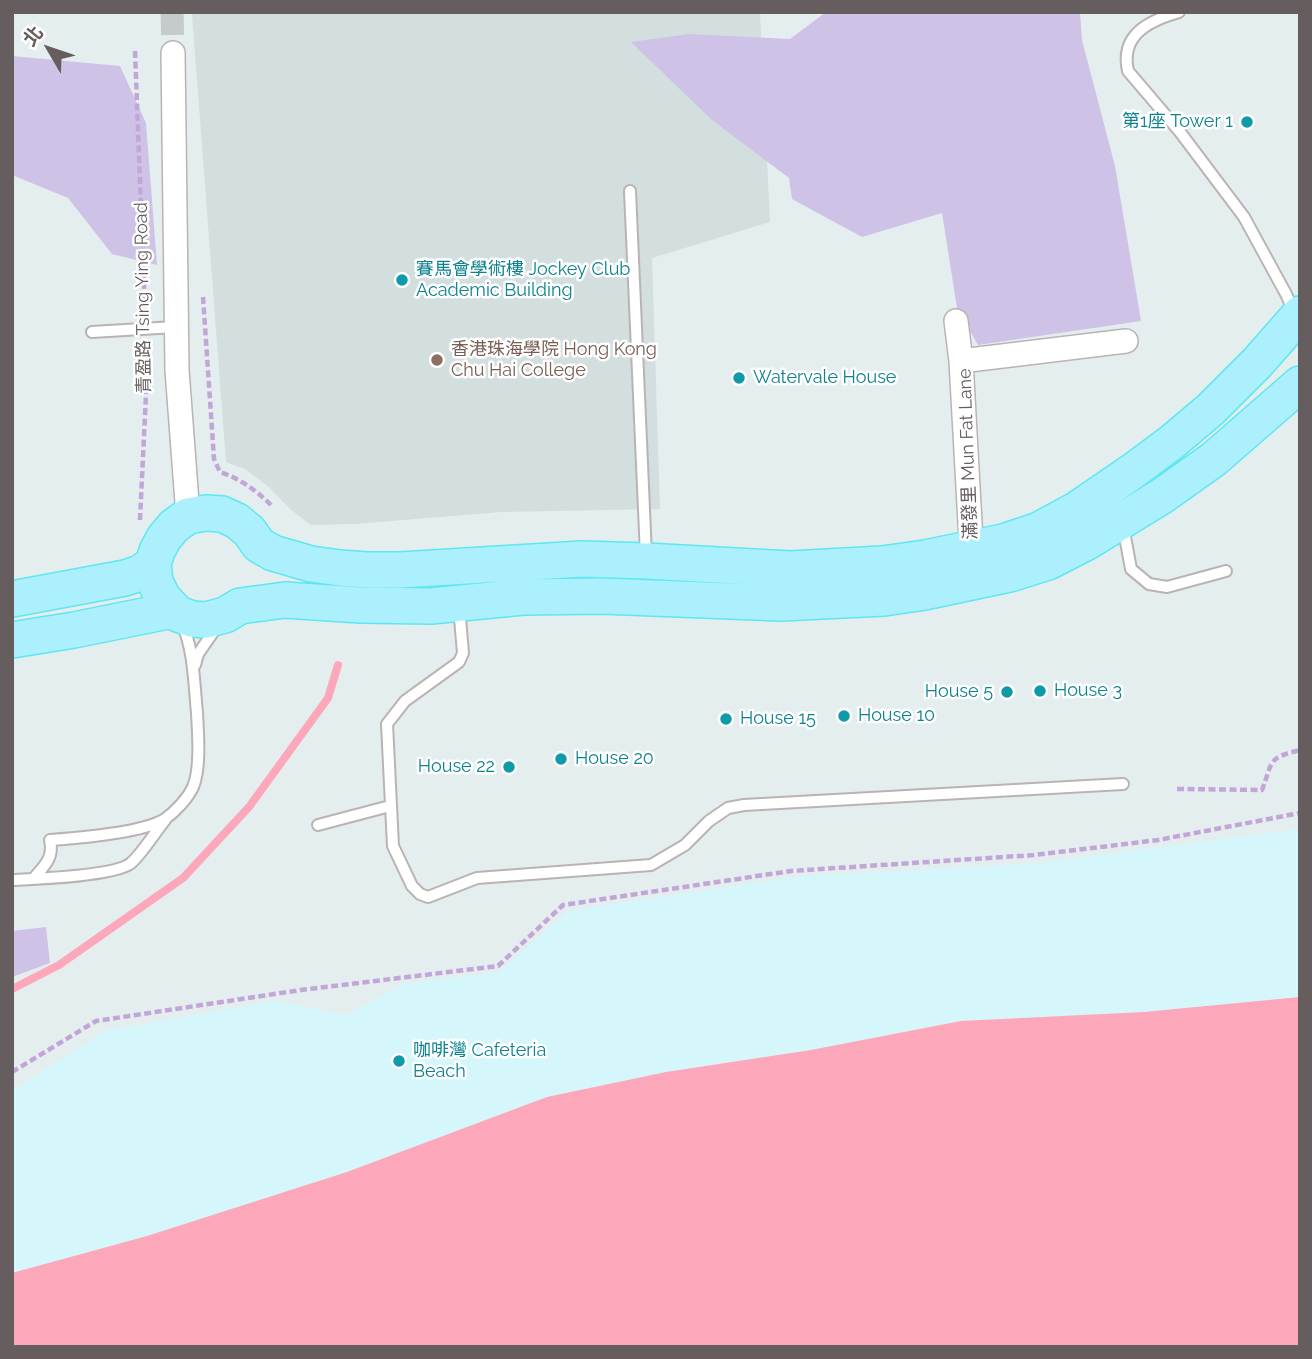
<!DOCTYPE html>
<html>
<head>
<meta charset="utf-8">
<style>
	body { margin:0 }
	#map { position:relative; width:1312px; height:1359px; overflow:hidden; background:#e5eeef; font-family:Raleway,"Noto Sans TC",sans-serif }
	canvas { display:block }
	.frame { position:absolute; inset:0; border:14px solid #655d5e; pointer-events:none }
	.north { position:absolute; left:14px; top:14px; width:70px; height:70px; -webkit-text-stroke:5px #fff; paint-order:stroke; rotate:309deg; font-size:19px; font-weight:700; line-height:28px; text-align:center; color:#655d5e }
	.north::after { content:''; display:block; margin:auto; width:24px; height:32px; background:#655d5e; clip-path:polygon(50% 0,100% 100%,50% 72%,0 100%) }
</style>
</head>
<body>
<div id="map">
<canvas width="1312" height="1359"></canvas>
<div class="frame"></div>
<div class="north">北</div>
</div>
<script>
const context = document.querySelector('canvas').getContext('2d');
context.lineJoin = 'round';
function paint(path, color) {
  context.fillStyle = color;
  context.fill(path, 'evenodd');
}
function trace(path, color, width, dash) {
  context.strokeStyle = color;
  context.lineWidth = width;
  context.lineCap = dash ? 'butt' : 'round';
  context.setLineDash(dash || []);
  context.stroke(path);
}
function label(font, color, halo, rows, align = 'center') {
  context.font = font + ' Raleway,"Noto Sans TC",sans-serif';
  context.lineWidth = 5;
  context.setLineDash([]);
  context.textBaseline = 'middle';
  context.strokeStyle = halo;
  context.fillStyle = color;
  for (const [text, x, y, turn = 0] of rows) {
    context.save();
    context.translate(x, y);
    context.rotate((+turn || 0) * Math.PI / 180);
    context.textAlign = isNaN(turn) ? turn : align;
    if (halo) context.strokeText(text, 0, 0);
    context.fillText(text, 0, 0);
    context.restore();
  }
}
const education = new Path2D(`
	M 228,12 L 760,12 L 770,222 L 652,258 L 660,509 L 501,512 L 355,524 L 311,525 L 290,509 L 270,488 L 245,469 L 226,462 L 192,14 Z`);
const green = new Path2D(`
	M 826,12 L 1080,12 L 1082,40 L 1115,166 L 1141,321 L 978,345 L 957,308 L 942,213 L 862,237 L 792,199 L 789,178 L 712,120 L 631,42 L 689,34 L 790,39 Z
	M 12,56 L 120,66 L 146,123 L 157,265 L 112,254 L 68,198 L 12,175 Z
	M 46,927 L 50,963 L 12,977 L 12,931 Z`);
const sand = new Path2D(`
	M 1300,829 L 1300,997 L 1144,1012 L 961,1021 L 811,1050 L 666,1072 L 547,1097 L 347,1172 L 147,1236 L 12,1273 L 12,1091 L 105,1031 L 274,1001 L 346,1015 L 403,984 L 499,972 L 568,911 L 794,877 L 1037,863 Z`);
const water = new Path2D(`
	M 1300,997 L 1300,1347 L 12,1347 L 12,1273 L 147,1236 L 347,1172 L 547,1097 L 666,1072 L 811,1050 L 961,1021 L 1144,1012 Z`);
const stream = new Path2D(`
	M 12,989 L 59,965 L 183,878 L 249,807 L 328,698 L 338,665`);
const minorTunnel = new Path2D(`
	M 172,12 L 173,53`);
const path = new Path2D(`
	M 135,51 L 145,313
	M 203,297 L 214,459 L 220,472 C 241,479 257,491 273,507
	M 140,520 L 147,373 L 146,347
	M 1177,789 L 1262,790 C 1273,761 1267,758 1300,750
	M 12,1072 L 96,1021 L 301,990 L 498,966 L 563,905 L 791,871 L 1034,855 L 1158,840 L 1300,813`);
const service = new Path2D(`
	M 1179,12 C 1148,21 1120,35 1128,71 L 1180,132 L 1244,217 L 1286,294 L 1294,312
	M 630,191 L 646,555
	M 92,332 L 175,327
	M 1123,526 L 1131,569 L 1149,584 L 1167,587 L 1226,571
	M 459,607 L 463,653 L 459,662 L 405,701 L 387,724 L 393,846 L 412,886 L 420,894 L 428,897 L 477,878 L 651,865 L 685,845 L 709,821 L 728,808 L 744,805 L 1123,784
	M 195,665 L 198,654 L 216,628
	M 318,825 L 390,806
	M 33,879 C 45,865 54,858 50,840 C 78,838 143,833 165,819 C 175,812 188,798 193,787 C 201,768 198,733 197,713 C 194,683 194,651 182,623
	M 12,880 C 35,879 116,876 131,863 C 141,855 156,831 165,820`);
const minor = new Path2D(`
	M 173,53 L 177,370 L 188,516
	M 956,321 L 961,361
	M 972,559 L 961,361 L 1126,341`);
const primary = new Path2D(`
	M 1300,314 L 1257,363 L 1211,409 L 1172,442 L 1133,471 L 1076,510 L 1039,530 L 1003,542 L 925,558 L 882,564 L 790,569 L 646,561 L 582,559 L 400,570 L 367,570 L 340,568 L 311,564 L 273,553 L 259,545 L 249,531 L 237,521 L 222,514 L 206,513 L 188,516 L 174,526 L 164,538 L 157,551 L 153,564 L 155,582 L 163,598 L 178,614 L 192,619 L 206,620 L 225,615 L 240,606 L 285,600 L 360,605 L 431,606 L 523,597 L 602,596 L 781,603 L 884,598 L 925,592 L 1010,574 L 1048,562 L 1087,542 L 1162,496 L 1214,459 L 1300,384
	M 12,599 L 125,578 L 140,573 L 153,564
	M 12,640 L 74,630 L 173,610`);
const markers = [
	[1247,122,7,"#0f9aa8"],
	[402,280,7,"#0f9aa8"],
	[437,360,7,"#8d6e63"],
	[739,378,7,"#0f9aa8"],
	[1040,691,7,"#0f9aa8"],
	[1007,692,7,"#0f9aa8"],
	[844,716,7,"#0f9aa8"],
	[726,719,7,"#0f9aa8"],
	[561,759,7,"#0f9aa8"],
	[509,767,7,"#0f9aa8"],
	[399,1061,7,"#0f9aa8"]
];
const cultureNames = [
	["第1座 Tower 1",1233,122,"right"],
	["賽馬會學術樓 Jockey Club",416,270],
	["Academic Building",416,291],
	["Watervale House",753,378],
	["House 3",1054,691],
	["House 5",993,692,"right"],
	["House 10",858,716],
	["House 15",740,719],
	["House 20",575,759],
	["House 22",495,767,"right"],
	["咖啡灣 Cafeteria",413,1051],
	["Beach",413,1072]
];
const streetNames = [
	["青盈路 Tsing Ying Road",143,298,-91],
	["滿發里 Mun Fat Lane",968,454,-92]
];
const educationNames = [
	["香港珠海學院 Hong Kong",451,350],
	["Chu Hai College",451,371]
];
paint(education, '#d3dedf');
paint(green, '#cec2e6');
paint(sand, '#d5f6fa');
paint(water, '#fda7bb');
trace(stream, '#fda7bb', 8);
trace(minorTunnel, '#c5cacb', 23, [23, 11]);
trace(service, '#bab3b3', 14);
trace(minor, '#bab3b3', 26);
trace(primary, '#5ee7ef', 38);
trace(path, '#c3a6d8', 4.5, [7, 3.5]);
trace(service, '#fff', 10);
trace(minor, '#fff', 23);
trace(primary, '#aceffd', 35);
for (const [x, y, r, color] of markers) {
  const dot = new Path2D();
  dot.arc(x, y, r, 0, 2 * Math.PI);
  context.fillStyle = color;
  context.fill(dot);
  trace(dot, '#fff', 2.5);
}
label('18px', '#0d838f', '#fff', cultureNames, 'left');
label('18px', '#655d5e', '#fff', streetNames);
label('18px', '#785e54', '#fff', educationNames, 'left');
</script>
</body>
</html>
